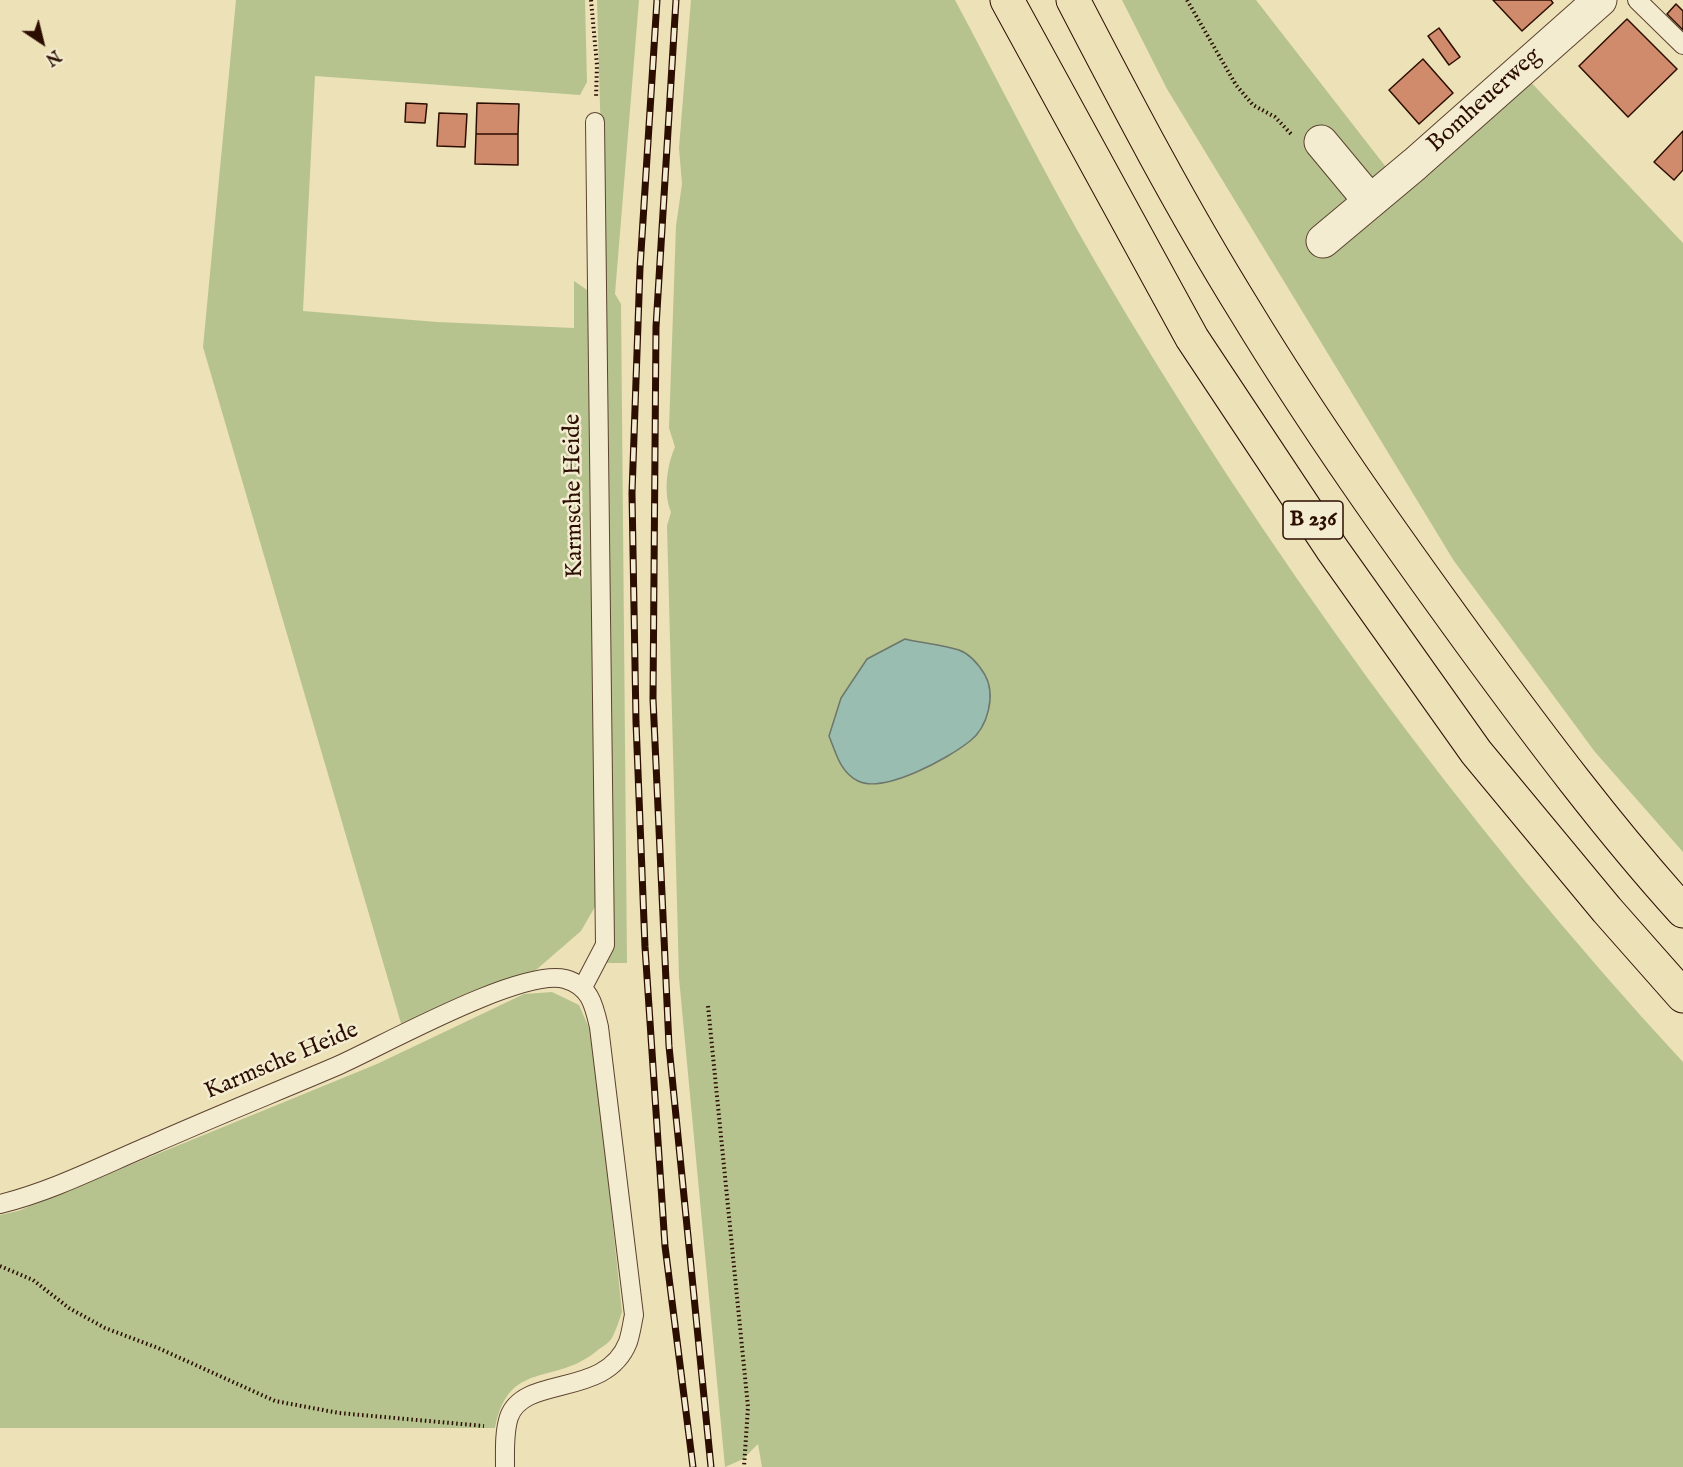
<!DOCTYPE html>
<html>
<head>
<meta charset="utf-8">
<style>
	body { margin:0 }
	#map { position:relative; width:1683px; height:1467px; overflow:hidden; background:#ede1b8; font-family:"IM FELL English",serif }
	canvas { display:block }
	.north { position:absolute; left:12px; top:12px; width:60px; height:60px; -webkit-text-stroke:4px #f3ecd1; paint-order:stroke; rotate:145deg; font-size:16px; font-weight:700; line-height:24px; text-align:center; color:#2c0e01 }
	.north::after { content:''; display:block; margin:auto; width:21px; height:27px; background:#2c0e01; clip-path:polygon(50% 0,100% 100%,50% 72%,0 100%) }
</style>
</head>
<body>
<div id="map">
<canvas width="1683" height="1467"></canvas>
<div class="north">N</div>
</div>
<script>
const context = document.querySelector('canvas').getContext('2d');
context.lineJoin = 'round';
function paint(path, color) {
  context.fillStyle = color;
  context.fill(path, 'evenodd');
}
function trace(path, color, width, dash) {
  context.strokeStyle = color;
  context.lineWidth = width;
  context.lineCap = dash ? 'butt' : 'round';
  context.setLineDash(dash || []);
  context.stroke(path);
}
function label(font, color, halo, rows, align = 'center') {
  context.font = font + ' "IM FELL English",serif';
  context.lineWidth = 5;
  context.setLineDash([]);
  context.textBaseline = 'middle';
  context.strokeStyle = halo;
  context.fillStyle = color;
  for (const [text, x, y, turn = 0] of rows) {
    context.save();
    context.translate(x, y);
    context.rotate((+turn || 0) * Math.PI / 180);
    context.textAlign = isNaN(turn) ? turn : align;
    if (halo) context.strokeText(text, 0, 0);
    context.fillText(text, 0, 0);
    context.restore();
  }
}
const green = new Path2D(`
	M 236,0 L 585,0 L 587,82 L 580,95 L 315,76 L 303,311 L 437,322 L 574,328 L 574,281 L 590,292 L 596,905 L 581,931 L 536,970 L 402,1027 L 203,347 Z
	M 597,0 L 639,0 L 615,294 L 621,304 L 627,963 L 605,963 L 601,142 Z
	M 691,0 L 955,0 C 1002,88 1046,177 1096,263 C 1262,547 1460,821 1683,1062 L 1683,1467 L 762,1467 L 758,1444 L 743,1459 L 725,1467 L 679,978 L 667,526 L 671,512 C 663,493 667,465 675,447 L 669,428 L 676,226 L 682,184 L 679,148 Z
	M 1122,0 L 1256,0 L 1403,189 L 1525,76 L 1683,243 L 1683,852 L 1595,752 L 1454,561 L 1167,89 Z
	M 552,992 L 579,1005 L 593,1037 L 622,1312 C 619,1321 616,1330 612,1338 C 609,1343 602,1347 598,1350 C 554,1387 509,1358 495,1428 L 0,1428 L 0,1215 L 18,1211 L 377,1064 L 524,994 Z`);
const water = new Path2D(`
	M 905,639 C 922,643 942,645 959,650 C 970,654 979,665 985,675 C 996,695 988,727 970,741 C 949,758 884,794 858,781 C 840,772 836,753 829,736 L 841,698 L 867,659 Z`);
const building = new Path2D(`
	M 1493,0 L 1551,0 L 1553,3 L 1522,31 Z
	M 1676,4 L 1683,11 L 1683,30 L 1667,14 Z
	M 1627,19 L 1677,69 L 1628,117 L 1579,66 Z
	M 1439,28 L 1460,57 L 1449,65 L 1428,36 Z
	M 1423,59 L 1453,93 L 1419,124 L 1389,90 Z
	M 406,103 L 427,104 L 425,123 L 405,122 Z
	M 477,103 L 519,104 L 518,134 L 476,134 Z
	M 439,113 L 467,114 L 465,147 L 437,146 Z
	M 1683,131 L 1683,170 L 1674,180 L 1654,162 Z
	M 476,134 L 518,134 L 518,165 L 475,164 Z`);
const path = new Path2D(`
	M 591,0 L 597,65 L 596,98
	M 1187,0 L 1236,85 L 1253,105 L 1275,117 L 1292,135
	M 708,1006 L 748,1407 L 744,1467
	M 0,1266 L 33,1280 L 69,1308 L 105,1328 L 158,1348 L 275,1401 L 339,1413 L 484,1426`);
const service = new Path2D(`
	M 1637,0 L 1683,45
	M 583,987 L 605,945 L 595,122
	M 0,1204 C 53,1191 103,1165 153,1144 C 214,1117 276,1092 337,1066 C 384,1045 521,968 565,979 C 590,986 594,1005 599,1027 L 634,1315 C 632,1324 631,1333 628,1342 C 606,1399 524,1374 509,1417 C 504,1432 505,1451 505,1467`);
const minor = new Path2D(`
	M 1321,142 L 1370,201
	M 1323,241 L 1415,164 L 1600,0`);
const trunk = new Path2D(`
	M 1007,0 L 1192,338 L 1332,549 L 1476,752 L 1607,910 L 1683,996
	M 1073,0 C 1127,104 1182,209 1244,309 C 1315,426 1394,537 1474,647 C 1540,737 1608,828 1683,911`);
const rail = new Path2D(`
	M 657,0 L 640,268 L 632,493 L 636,722 L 645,947 L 665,1246 L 693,1467
	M 676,0 L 656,327 L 653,699 L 669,1046 L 711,1467`);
const shields = [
	[1313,520,60]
];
const shieldNames = [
	["B 236",1313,520]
];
const streetNames = [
	["Bomheuerweg",1485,101,-42],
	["Karmsche Heide",575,496,-91],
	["Karmsche Heide",282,1062,-23]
];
paint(green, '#b7c38f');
paint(water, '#99bdb1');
trace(water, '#6d776b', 1.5);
paint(building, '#d08b6d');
trace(building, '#2c0e01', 1.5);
trace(service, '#5c432f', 20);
trace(minor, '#5c432f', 35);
trace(trunk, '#2c0e01', 35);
trace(path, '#2c0e01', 4, [1.5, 3]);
trace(service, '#f3ecd1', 18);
trace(minor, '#f3ecd1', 33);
trace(trunk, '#ede1b8', 33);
trace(rail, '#2c0e01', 7);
trace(rail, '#f3ecd1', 4.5, [14]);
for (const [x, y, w] of shields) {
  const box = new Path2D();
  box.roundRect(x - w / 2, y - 19, w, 38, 4.5);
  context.fillStyle = '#f3ecd1';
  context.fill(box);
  trace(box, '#2c0e01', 1.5);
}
label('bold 22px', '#2c0e01', null, shieldNames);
label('24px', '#2c0e01', '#f3ecd1', streetNames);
</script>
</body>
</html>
